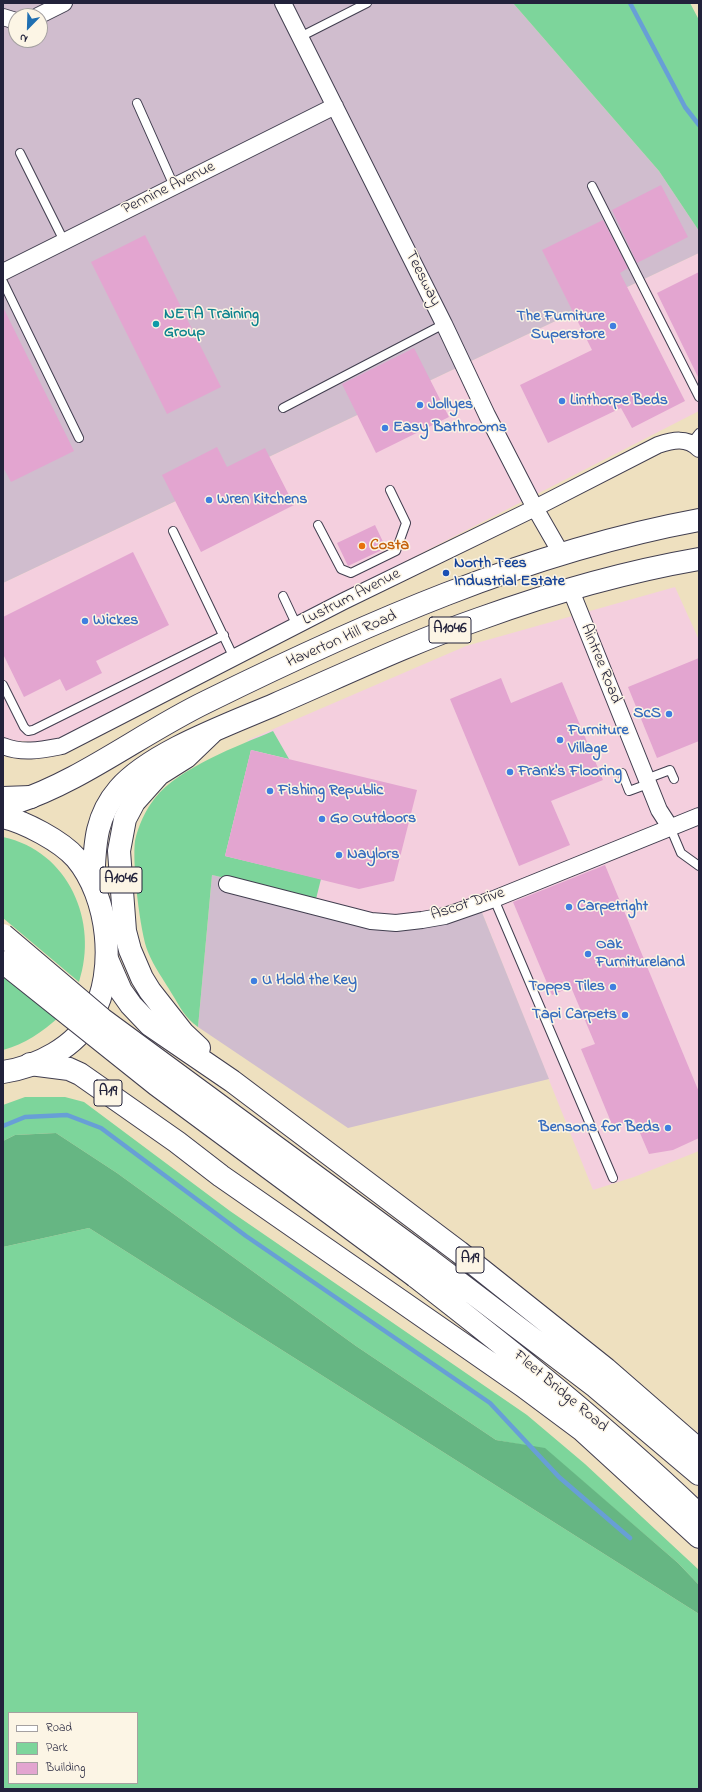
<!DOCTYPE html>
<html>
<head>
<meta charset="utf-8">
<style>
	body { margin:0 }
	#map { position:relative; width:702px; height:1792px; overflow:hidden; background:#eee0bf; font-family:"Indie Flower",sans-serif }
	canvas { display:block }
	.frame { position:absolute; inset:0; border:4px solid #22223b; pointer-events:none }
	.legend { position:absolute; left:8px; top:1712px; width:130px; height:72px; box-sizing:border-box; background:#fcf5e5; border:1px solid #a5a1a1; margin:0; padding:5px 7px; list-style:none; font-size:12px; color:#22223b }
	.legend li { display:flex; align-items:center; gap:8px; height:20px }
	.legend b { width:20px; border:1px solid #a5a1a1 }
	.north { position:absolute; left:8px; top:8px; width:40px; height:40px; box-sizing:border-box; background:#fcf5e5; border:1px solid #a5a1a1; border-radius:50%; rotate:203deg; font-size:11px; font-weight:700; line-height:16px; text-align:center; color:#22223b }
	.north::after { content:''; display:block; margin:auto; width:14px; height:18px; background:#1f6fb2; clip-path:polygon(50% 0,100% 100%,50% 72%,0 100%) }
</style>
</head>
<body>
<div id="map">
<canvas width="702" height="1792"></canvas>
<div class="frame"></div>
<ul class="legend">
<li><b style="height:5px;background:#fff"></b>Road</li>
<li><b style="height:11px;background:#7dd59b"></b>Park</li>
<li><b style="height:11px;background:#e3a5d0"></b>Building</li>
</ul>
<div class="north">N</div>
</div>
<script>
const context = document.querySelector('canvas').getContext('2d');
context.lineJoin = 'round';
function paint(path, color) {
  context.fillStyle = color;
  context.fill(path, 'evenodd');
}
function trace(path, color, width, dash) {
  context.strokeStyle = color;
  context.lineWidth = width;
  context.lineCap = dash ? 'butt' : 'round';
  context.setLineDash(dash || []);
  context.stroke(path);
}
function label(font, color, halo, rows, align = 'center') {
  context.font = font + ' "Indie Flower",sans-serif';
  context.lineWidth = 3;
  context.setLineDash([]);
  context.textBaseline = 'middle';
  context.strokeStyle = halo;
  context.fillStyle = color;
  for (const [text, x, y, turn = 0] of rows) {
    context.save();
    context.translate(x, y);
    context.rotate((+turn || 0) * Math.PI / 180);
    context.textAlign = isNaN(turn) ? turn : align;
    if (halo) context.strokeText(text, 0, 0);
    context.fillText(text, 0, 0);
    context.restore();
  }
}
const built = new Path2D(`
	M 699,253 L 699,411 L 51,743 L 3,740 L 3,583 Z
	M 675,587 L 699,640 L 699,1151 L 634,1177 L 593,1190 L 481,910 L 382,915 L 212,875 L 248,740 L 466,646 Z`);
const industrial = new Path2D(`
	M 3,3 L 513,3 L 659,171 L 699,231 L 699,253 L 3,583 ZM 16,16 L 40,16 L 40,40 L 16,40 Z
	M 212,875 L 382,915 L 481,910 L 549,1079 L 348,1128 L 198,1027 Z`);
const green = new Path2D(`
	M 513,3 L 690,3 L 699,20 L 699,231 L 659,171 Z
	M 273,731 L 289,759 L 251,750 L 225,856 L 321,879 L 316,899 L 212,875 L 198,1027 C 184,1017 181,1008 172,994 C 164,980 154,967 148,952 C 140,933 132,862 135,841 C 138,826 146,809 155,798 C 180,767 238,746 273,731 Z
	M 3,837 C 69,851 99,922 79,982 L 3,918 Z
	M 3,970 L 59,1017 C 42,1032 25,1044 3,1050 Z
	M 25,1097 L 65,1097 L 84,1102 L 230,1211 L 527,1415 L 585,1464 L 699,1570 L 699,1585 L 678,1563 L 545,1449 L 496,1440 L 356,1346 L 117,1173 L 56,1133 L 15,1135 L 3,1141 L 3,1105 Z
	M 89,1228 L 699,1614 L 699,1789 L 3,1789 L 3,1247 ZM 9,1713 L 137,1713 L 137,1783 L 9,1783 Z`);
const forest = new Path2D(`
	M 56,1133 L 117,1173 L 356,1346 L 496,1440 L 545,1448 L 678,1563 L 699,1585 L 699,1614 L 89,1228 L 3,1247 L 3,1141 L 15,1135 Z`);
const stream = new Path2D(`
	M 630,3 L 685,107 L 699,125
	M 3,1126 L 25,1117 L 67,1115 L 101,1128 L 246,1236 L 490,1403 L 559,1477 L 630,1538`);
const building = new Path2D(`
	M 661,185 L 688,237 L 637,263 L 612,210 Z
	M 603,220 L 628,268 L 620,273 L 685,401 L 632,428 L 621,408 L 548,443 L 520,385 L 592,350 L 542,250 Z
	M 145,235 L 221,387 L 167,414 L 91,262 Z
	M 699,272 L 699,379 L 657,293 Z
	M 3,307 L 74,451 L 11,482 L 3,467 Z
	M 414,348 L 449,417 L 376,453 L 342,384 Z
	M 217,447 L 227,467 L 265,448 L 294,505 L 201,552 L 162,475 Z
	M 375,525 L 386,548 L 348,566 L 337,543 Z
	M 133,552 L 169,625 L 96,661 L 102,673 L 66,691 L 60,679 L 24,697 L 3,654 L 3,617 Z
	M 699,658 L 699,741 L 657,758 L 628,687 Z
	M 501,678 L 511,703 L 562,682 L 603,780 L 551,801 L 570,845 L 519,866 L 450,699 Z
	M 251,750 L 417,790 L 394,881 L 359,889 L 225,856 Z
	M 605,865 L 699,1092 L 699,1138 L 673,1150 L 649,1154 L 634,1119 L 613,1127 L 581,1049 L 595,1044 L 571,987 L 552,995 L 513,902 Z`);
const lane = new Path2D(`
	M 300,37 L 367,3
	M 137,103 L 174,186
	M 20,153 L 64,241
	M 592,186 L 699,397
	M 3,282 L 79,438
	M 283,408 L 444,324
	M 692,442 L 699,433
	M 318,525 L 341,569 L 351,573 L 396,551 L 406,523 L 390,490
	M 173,531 L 234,658
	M 283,596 L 297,626
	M 3,685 L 24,727 L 28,731 L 33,730 L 224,635
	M 622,773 L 629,791 L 648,784
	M 646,779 L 670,770 L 674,779
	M 670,827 L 681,853 L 699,866
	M 494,899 L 613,1178`);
const street = new Path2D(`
	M 283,3 L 444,324 L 487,415 L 535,508 L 562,555
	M 38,16 L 64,3
	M 3,17 L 16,21
	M 3,272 L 335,106
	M 570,588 L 659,810 L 670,827
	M 3,746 C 23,754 41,750 62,746 L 344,601 L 535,508 L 658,445 C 673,440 687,437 699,449
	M 227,884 L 371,921 L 396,923 L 422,920 L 445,916 L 494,899 L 699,816`);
const primary = new Path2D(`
	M 14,803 C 80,782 142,733 206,702 C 362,625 526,552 699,520
	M 3,817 C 25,822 61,841 76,858 C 109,897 117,971 92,1016 C 76,1047 37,1067 3,1072
	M 93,886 C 95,850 93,819 119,789 C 151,752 230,724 276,704 C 343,675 410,643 479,619 C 551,593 624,572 699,559`);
const highway = new Path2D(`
	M 3,798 L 31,797
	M 107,959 L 121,991 L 131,1005 L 150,1025 L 232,1081 L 459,1252 L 606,1369 L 699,1450
	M 199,1048 L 183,1033 L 150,991 L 142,978 L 130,950 L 125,931 L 119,851 L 125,819 L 134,802 L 159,774 L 186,757 L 211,733
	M 30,1064 L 69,1069 L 80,1074 L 177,1142 L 221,1176 L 523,1386 L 582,1430 L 699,1537
	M 428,1259 L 596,1387 L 699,1474
	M 415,1276 C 513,1352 609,1429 699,1515`);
const highwayBridge = new Path2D(`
	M 3,935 L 102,1019 L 428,1259
	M 3,962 L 157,1085 L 415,1276`);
const markers = [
	[156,324,4,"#0f9aa8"],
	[613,326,4,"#3f7fe0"],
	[562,401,4,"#3f7fe0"],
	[420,405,4,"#3f7fe0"],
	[385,428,4,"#3f7fe0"],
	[209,500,4,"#3f7fe0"],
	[362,546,4,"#e8710a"],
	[446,573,4,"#1a4fb4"],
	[85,621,4,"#3f7fe0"],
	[669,714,4,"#3f7fe0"],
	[560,740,4,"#3f7fe0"],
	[510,772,4,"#3f7fe0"],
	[270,791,4,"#3f7fe0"],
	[322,819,4,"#3f7fe0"],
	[339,855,4,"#3f7fe0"],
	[569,907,4,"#3f7fe0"],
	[588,954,4,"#3f7fe0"],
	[254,981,4,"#3f7fe0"],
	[613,987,4,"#3f7fe0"],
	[625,1015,4,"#3f7fe0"],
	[668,1128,4,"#3f7fe0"]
];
const shields = [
	[450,630,42],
	[121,880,42],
	[108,1093,28],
	[470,1260,28]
];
const shieldNames = [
	["A1046",450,630],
	["A1046",121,880],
	["A19",108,1093],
	["A19",470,1260]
];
const streetNames = [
	["Pennine Avenue",169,189,-26],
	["Teesway",422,279,63],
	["Lustrum Avenue",352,598,-27],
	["Haverton Hill Road",342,640,-24],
	["Aintree Road",600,664,68],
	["Ascot Drive",468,905,-18],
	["Fleet Bridge Road",560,1392,40]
];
const cultureNames = [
	["NETA Training",164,315],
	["Group",164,333]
];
const shopNames = [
	["The Furniture",605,317,"right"],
	["Superstore",605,335,"right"],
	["Linthorpe Beds",570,401],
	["Jollyes",428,405],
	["Easy Bathrooms",393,428],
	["Wren Kitchens",217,500],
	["Wickes",93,621],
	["ScS",661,714,"right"],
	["Furniture",568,731],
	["Village",568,749],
	["Frank's Flooring",518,772],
	["Fishing Republic",278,791],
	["Go Outdoors",330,819],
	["Naylors",347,855],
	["Carpetright",577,907],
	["Oak",596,945],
	["Furnitureland",596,963],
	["U Hold the Key",262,981],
	["Topps Tiles",605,987,"right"],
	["Tapi Carpets",617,1015,"right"],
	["Bensons for Beds",660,1128,"right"]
];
const foodNames = [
	["Costa",370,546]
];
const transitNames = [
	["North Tees",454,564],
	["Industrial Estate",454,582]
];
paint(built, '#f4cfde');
paint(industrial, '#d0bdce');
paint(green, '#7dd59b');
paint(forest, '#66b683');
trace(stream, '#689fd6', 4.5);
paint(building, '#e3a5d0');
trace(lane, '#413e4f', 10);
trace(street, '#413e4f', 18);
trace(primary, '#413e4f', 24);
trace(highway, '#413e4f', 24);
trace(lane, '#fff', 8);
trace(street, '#fff', 16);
trace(primary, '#fff', 22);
trace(highway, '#fff', 22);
trace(highwayBridge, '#413e4f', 24, []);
trace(highwayBridge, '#fff', 22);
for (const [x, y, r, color] of markers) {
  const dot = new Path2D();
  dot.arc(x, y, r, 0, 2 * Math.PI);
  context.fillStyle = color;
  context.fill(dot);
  trace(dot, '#fcf5e5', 1.5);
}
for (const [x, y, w] of shields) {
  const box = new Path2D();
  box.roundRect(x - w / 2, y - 13, w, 26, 3);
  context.fillStyle = '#fcf5e5';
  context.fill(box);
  trace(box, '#22223b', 1);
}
label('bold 15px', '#22223b', null, shieldNames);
label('16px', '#22223b', '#fcf5e5', streetNames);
label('bold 16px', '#0d838f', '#fcf5e5', cultureNames, 'left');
label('bold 16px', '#366cbe', '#fcf5e5', shopNames, 'left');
label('bold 16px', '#c56008', '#fcf5e5', foodNames, 'left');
label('bold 16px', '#164399', '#fcf5e5', transitNames, 'left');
</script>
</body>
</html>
